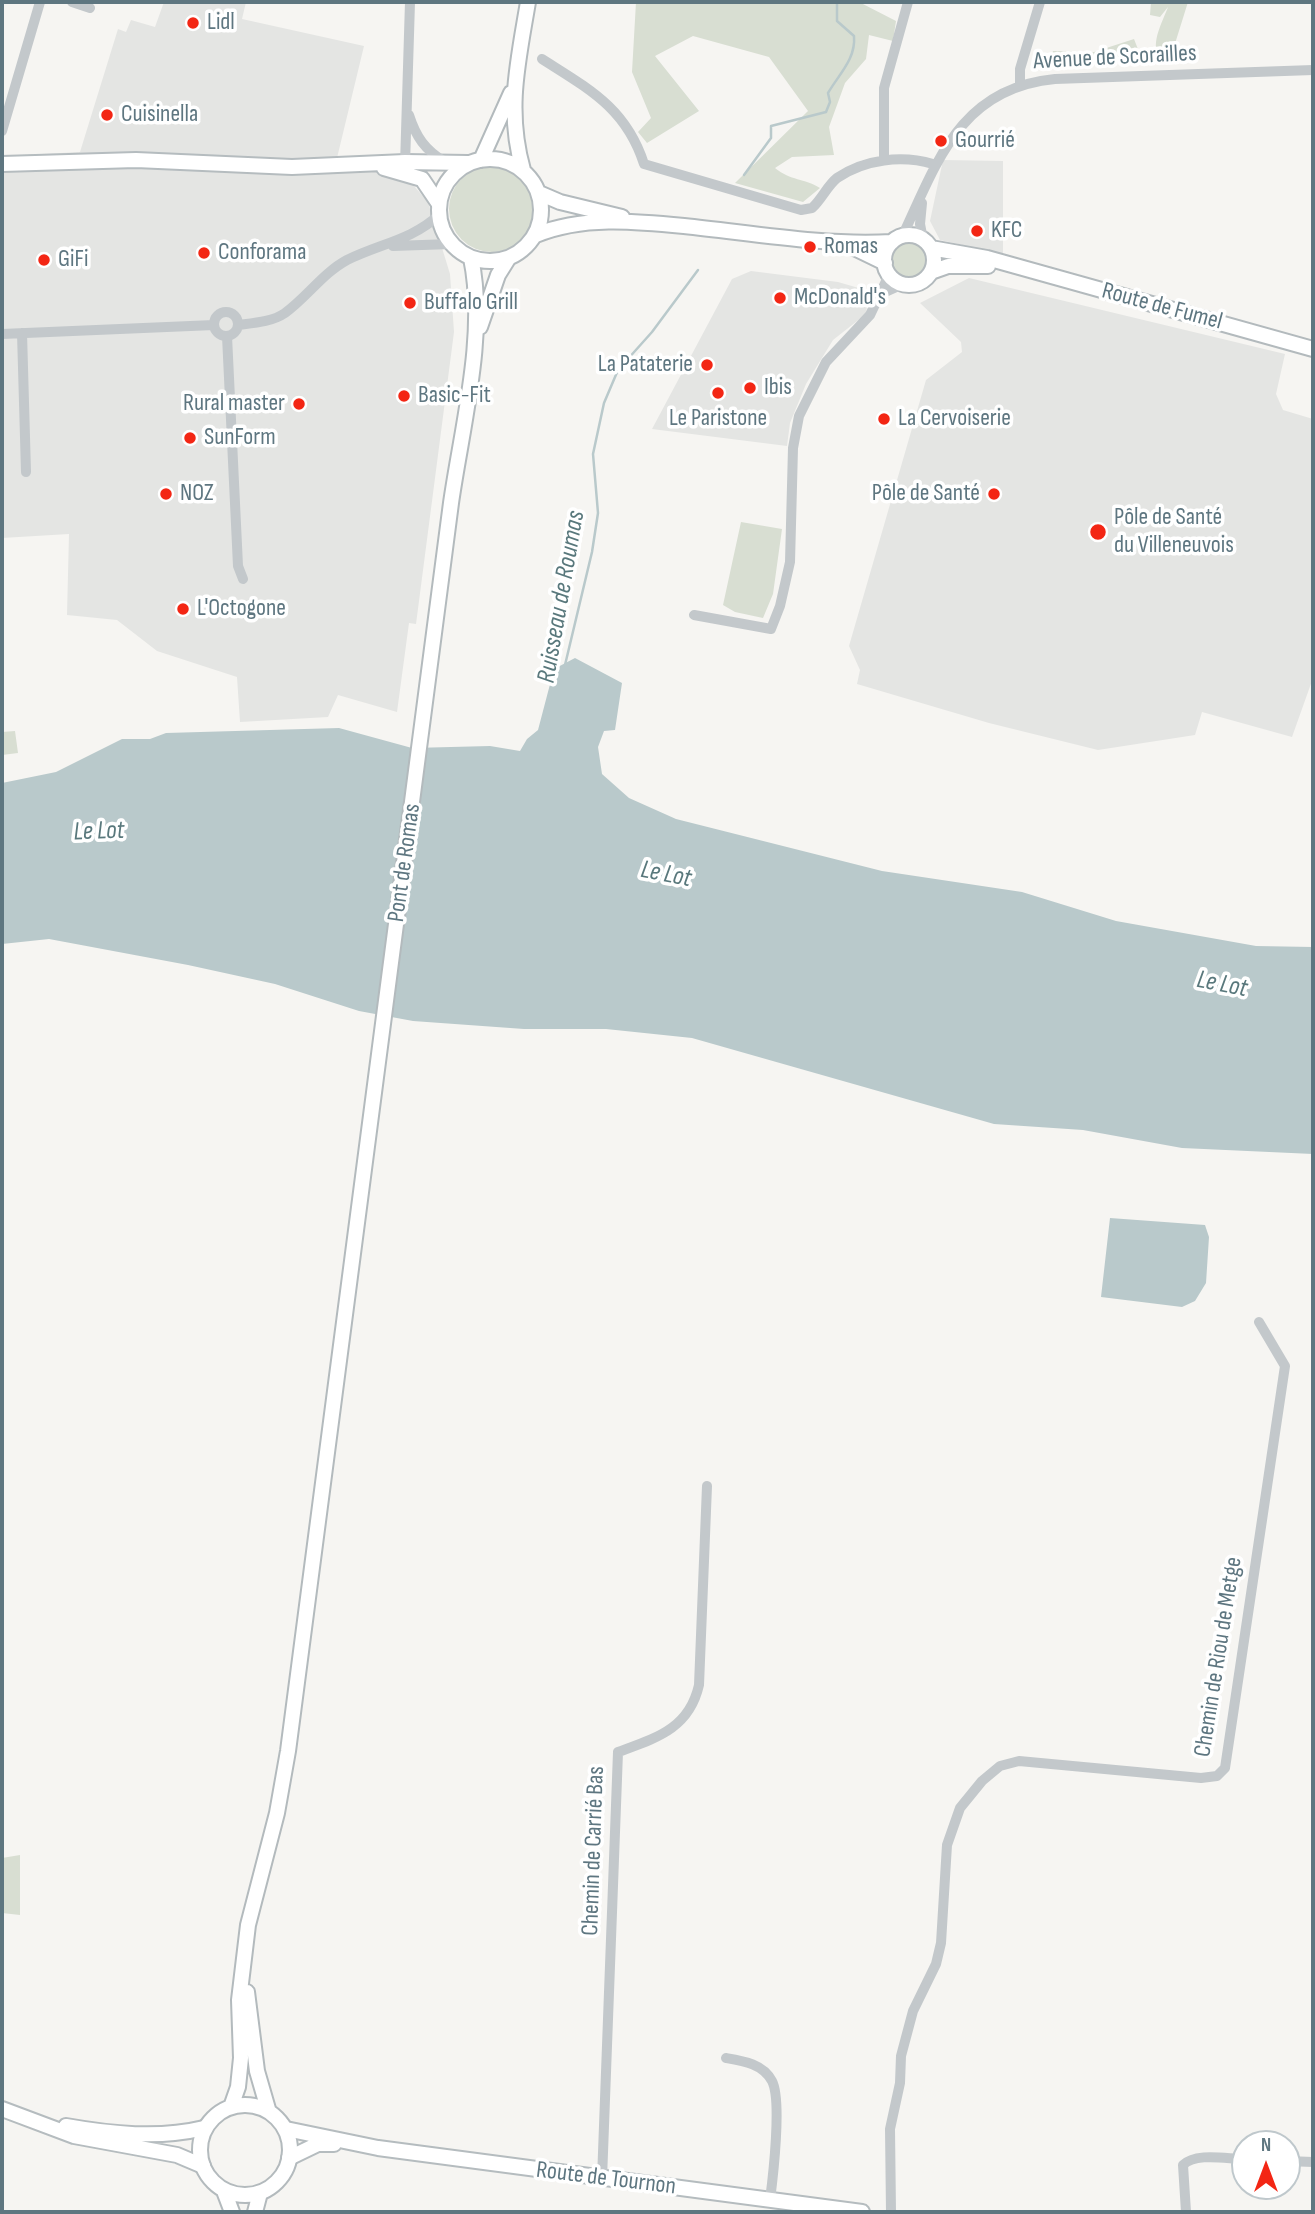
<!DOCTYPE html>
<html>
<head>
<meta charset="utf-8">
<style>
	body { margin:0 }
	#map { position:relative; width:1315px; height:2214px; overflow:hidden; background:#f6f5f2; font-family:"Sofia Sans Condensed",sans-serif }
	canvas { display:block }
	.frame { position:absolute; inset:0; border:4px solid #5e7680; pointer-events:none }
	.north { position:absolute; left:1231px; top:2130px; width:70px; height:70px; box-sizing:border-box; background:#fff; border:2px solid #bfc8cc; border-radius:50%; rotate:0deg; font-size:19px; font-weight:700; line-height:28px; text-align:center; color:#5e7680 }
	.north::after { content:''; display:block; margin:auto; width:24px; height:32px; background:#f32614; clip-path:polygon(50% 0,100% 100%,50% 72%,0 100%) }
</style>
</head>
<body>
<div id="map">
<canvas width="1315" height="2214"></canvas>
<div class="frame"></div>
<div class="north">N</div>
</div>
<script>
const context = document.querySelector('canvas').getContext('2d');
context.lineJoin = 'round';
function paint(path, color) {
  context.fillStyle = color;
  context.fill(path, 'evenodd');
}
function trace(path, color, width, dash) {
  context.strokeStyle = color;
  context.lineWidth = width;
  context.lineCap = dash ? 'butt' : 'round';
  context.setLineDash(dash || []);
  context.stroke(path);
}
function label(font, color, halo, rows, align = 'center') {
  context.font = font + ' "Sofia Sans Condensed",sans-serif';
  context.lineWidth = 7;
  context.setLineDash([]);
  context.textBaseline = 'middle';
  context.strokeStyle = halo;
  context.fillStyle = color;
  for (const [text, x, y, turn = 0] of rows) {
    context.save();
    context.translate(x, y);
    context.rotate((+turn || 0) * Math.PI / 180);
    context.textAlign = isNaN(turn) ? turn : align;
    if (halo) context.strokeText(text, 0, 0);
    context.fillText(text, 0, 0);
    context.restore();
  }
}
const built = new Path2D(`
	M 164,2 L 246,2 L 242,19 L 364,46 L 337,158 L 407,178 L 428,202 L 450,274 L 454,332 L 416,624 L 409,623 L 397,712 L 338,695 L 328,717 L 240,722 L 237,677 L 157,651 L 117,620 L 67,615 L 69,534 L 2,538 L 2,156 L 80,152 L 118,29 L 126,32 L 131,20 L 155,27 Z
	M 943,160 L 1003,161 L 1003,254 L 940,240 L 930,221 Z
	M 751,271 L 838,282 L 869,291 L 866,314 L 833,340 L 806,384 L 790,423 L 787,446 L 652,429 L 732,279 Z
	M 969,278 L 1285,354 L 1276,394 L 1283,410 L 1313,419 L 1313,678 L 1292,737 L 1202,712 L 1195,735 L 1098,750 L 989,723 L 857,684 L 860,670 L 849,646 L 926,380 L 962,352 L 961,342 L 920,303 Z`);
const green = new Path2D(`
	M 636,2 L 859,2 L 896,21 L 893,41 L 869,35 L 866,59 L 845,83 L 829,127 L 834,155 L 792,157 L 775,168 C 791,181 804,178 820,188 L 803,202 L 735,183 L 808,111 L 769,57 L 693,36 L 655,56 L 699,111 L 647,143 L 638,132 L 651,118 L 632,72 Z
	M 1151,2 L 1188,2 L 1173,50 L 1159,57 C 1150,43 1163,21 1168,7 L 1160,17 L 1150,15 Z
	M 1134,39 L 1143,62 L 1049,64 L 1053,51 L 1094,52 Z
	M449 209a43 43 0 1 1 86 0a43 43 0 1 1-86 0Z
	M891 261a18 18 0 1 1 36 0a18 18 0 1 1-36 0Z
	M 741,522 L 782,529 L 773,594 L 763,618 L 735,612 L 723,605 Z
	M 15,731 L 18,753 L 2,755 L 2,732 Z
	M 20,1855 L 20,1915 L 2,1913 L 2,1858 Z`);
const water = new Path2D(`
	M 575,658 L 622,683 L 615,730 L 604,731 L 598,747 L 602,774 L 629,798 L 676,819 L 882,871 L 1022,892 L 1116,921 L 1256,946 L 1313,947 L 1313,1154 L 1182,1148 L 1083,1130 L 994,1124 L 692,1038 L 606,1029 L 524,1029 L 413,1021 L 359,1011 L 275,984 L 188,965 L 49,939 L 2,944 L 2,783 L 56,772 L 122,739 L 150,739 L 166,733 L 339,728 L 412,748 L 490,746 L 520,751 L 527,739 L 538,730 L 554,669 Z
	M 1110,1218 L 1205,1225 L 1209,1237 L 1206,1283 L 1195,1301 L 1182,1307 L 1101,1297 Z`);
const stream = new Path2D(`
	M 744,175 L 771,138 L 771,126 L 826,112 L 830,102 L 828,93 C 839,74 856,59 854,36 L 837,21 L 837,2
	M 565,665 L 592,552 L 598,513 L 593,454 L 604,403 L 618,370 L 652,332 L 698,270`);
const minor = new Path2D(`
	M 72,2 L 90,8
	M 542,59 C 589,89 626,108 644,164 L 801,210 L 812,208 C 822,199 827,186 837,178 C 865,159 902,155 933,164
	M 1020,86 L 1020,69 L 1040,2
	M 409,115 C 416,137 425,150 445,162
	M 2,131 L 40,2
	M 884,160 L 884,88 L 908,2
	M 405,165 L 410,2
	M 922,203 L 920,224 L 923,240
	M 902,237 C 937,162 960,88 1055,79 L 1313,70
	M 393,246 L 451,244
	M 881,294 L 903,284
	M214 324a12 12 0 1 1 24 0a12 12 0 1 1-24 0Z
	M 238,325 C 254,323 272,322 285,313 C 307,297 323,273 347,260 C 379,244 412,240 439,215
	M 22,333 L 26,472
	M 2,334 L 214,325
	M 227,336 L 238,566 L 243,579
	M 694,615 L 771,629 L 780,606 L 790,562 L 793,448 L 799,416 L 826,362 L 870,315 L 889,275
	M 726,2058 C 744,2061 763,2064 772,2081 C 782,2100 773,2177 770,2200
	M 1287,2161 L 1313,2162
	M 602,2179 L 618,1752 C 656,1738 689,1729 699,1685 L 707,1486
	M 891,2212 L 890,2129 L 900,2083 L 901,2056 L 913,2011 L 936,1964 L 941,1943 L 947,1845 L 960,1808 L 982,1781 L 1000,1766 L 1019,1761 L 1201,1778 L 1217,1776 L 1225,1768 L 1285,1366 L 1259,1322
	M 1186,2212 L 1183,2165 C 1196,2152 1227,2159 1245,2159`);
const secondary = new Path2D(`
	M 2,164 L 136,160 L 292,167 L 405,162 L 468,163
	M 384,168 L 422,179 L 439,204
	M 2,2109 L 74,2136 L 177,2155 L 203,2166
	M 66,2126 C 111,2134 159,2139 204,2128
	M 286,2129 L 378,2148 L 862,2212
	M 289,2158 L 318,2144 L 334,2144`);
const primary = new Path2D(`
	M439 210a51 51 0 1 1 102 0a51 51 0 1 1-102 0Z
	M 481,160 L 511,93
	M 523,170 C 506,110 518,62 528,2
	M 539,193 L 560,202 L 622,217
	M 536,235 C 582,216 634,221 684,226 C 752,233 823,246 892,242
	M884 260a25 25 0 1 1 50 0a25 25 0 1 1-50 0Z
	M 850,246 L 885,263
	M 931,248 L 987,258 L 1313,349
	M 931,272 L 948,266 L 988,266
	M 480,327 L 498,275 L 508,259
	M 247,1992 L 257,2071 L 268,2109
	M200 2150a45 45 0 1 1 90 0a45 45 0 1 1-90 0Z
	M 231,2107 L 238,2087 L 241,2058 L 239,2000 L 248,1925 L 277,1813 L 288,1751 L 451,503 C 462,426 487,334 471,258
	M 224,2191 L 232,2212
	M 255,2212 L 260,2193`);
const markers = [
	[193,23,7,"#f32614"],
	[107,115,7,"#f32614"],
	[941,141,7,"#f32614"],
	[977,231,7,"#f32614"],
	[810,247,7,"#f32614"],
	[204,253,7,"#f32614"],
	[44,260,7,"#f32614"],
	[780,298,7,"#f32614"],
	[410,303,7,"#f32614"],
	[707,365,7,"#f32614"],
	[750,388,7,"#f32614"],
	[718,393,7,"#f32614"],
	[404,396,7,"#f32614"],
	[299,404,7,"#f32614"],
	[884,419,7,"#f32614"],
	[190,438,7,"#f32614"],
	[166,494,7,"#f32614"],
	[994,494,7,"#f32614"],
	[1098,532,9,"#f32614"],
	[183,609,7,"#f32614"]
];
const poiNames = [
	["Lidl",207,23],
	["Cuisinella",121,115],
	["Gourrié",955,141],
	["KFC",991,231],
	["Romas",824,247],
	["Conforama",218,253],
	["GiFi",58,260],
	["McDonald's",794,298],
	["Buffalo Grill",424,303],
	["La Pataterie",693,365,"right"],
	["Ibis",764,388],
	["Basic-Fit",418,396],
	["Rural master",285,404,"right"],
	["Le Paristone",718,419,"center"],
	["La Cervoiserie",898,419],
	["SunForm",204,438],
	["NOZ",180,494],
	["Pôle de Santé",980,494,"right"],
	["Pôle de Santé",1114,518],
	["du Villeneuvois",1114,546],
	["L'Octogone",197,609]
];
const streetNames = [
	["Avenue de Scorailles",1115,58,-3],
	["Route de Fumel",1162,307,15],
	["Pont de Romas",405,863,-82],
	["Chemin de Riou de Metge",1219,1657,-81],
	["Chemin de Carrié Bas",594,1851,-88],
	["Route de Tournon",606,2179,7]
];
const waterNames = [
	["Ruisseau de Roumas",562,597,-80],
	["Le Lot",99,832,-2],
	["Le Lot",666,875,11],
	["Le Lot",1222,985,11]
];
paint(built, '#e4e5e3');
paint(green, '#d8ded2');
paint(water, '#b9c9cb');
trace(stream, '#b9c9cb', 2.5);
trace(secondary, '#b5bcbf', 18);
trace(primary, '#b3babd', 18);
trace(minor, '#c3c8cb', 10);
trace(secondary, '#fff', 14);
trace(primary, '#fff', 14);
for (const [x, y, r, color] of markers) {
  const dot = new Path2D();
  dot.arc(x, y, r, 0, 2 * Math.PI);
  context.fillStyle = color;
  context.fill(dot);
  trace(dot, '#fff', 2.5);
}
label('24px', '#5e7680', '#fff', poiNames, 'left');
label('24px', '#5e7680', '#fff', streetNames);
label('italic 26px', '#59787c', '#fff', waterNames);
</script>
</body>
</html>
